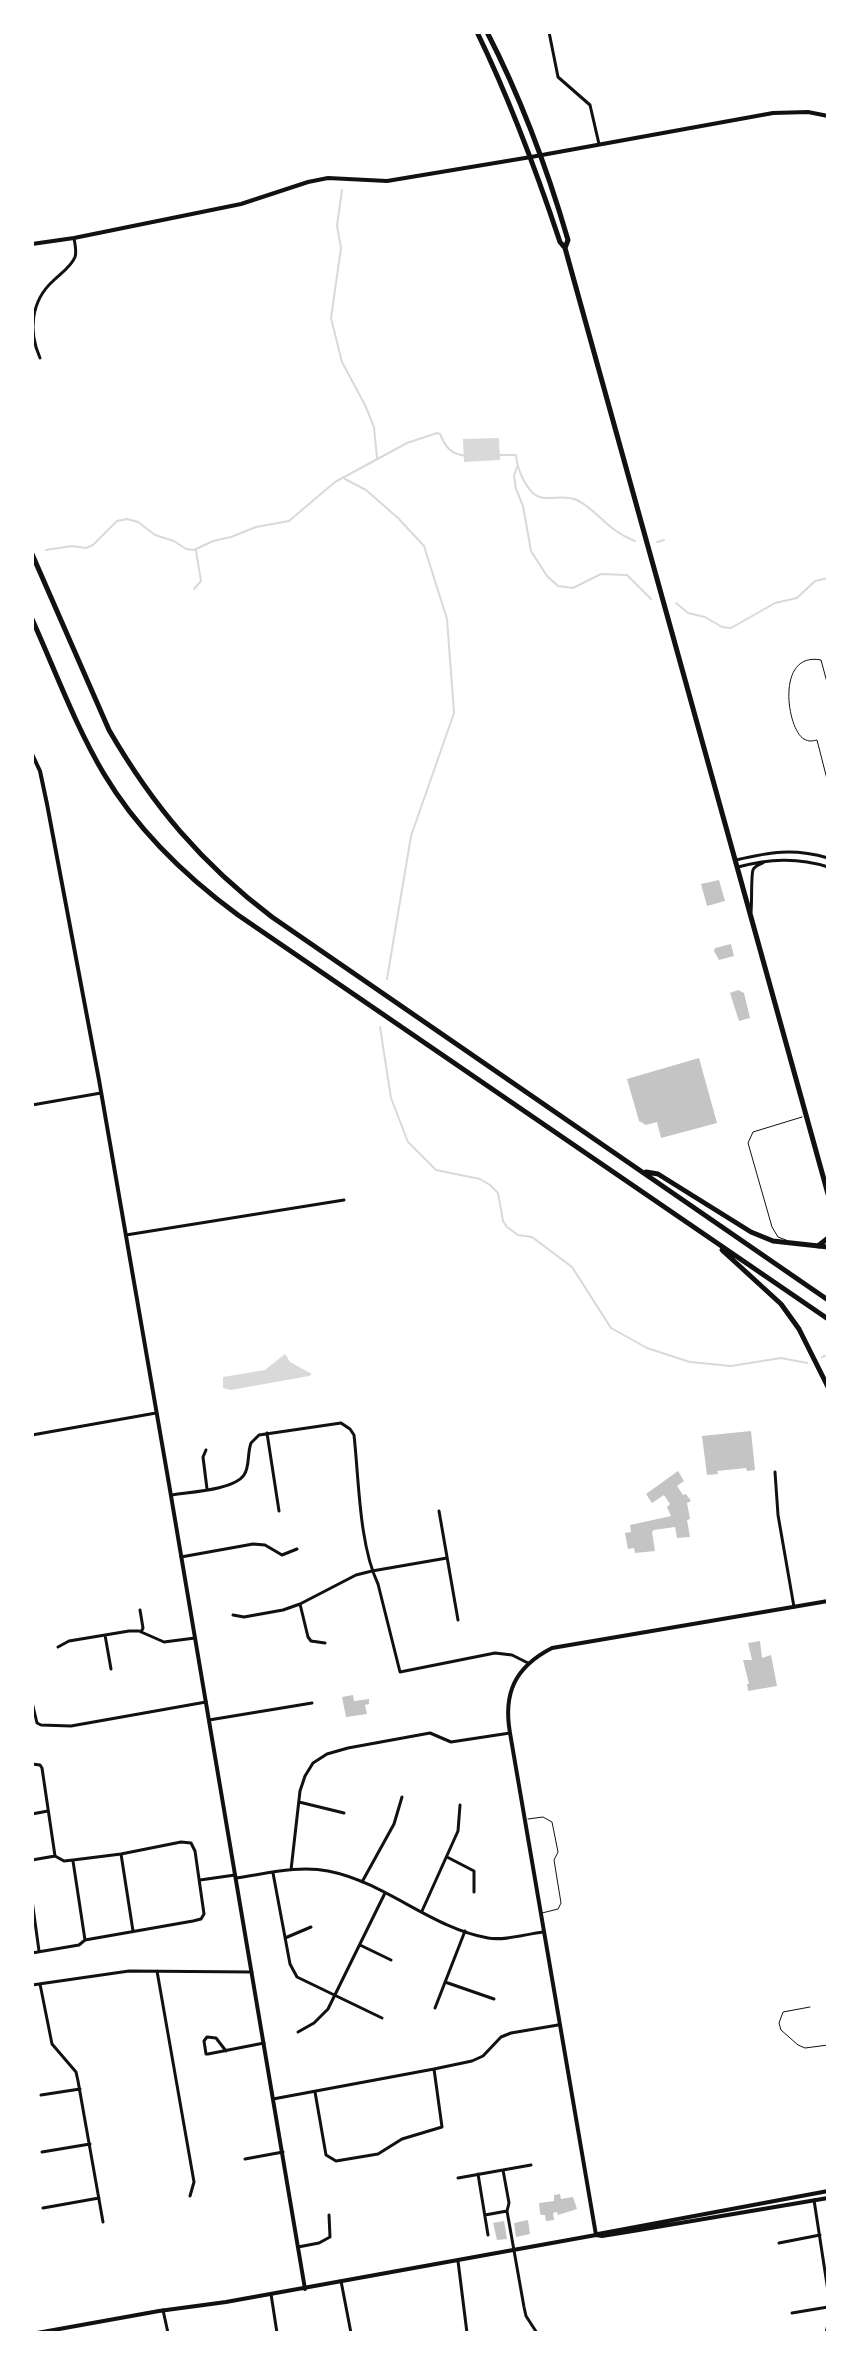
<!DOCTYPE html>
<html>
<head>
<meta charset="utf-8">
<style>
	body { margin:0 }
	#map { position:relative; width:860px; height:2365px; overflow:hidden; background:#fff; font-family:Figtree,sans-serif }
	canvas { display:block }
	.frame { position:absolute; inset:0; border:34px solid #fff; pointer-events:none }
</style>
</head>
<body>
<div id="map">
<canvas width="860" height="2365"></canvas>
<div class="frame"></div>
</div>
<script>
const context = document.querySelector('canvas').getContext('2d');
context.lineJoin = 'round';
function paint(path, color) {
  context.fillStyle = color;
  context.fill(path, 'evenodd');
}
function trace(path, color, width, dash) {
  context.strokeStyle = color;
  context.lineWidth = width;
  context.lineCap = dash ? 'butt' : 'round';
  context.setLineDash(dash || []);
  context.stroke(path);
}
const water = new Path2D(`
	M 499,438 L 500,460 L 464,462 L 463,439 Z
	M 285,1354 L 290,1362 L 312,1374 L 309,1376 L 231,1390 L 223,1388 L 223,1377 L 265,1370 Z`);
const stream = new Path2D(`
	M 342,190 L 337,226 L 341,248 L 331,318 L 342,362 L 365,405 L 374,427 L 377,458
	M 500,455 L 516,455 C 517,468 524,485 534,494 C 545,503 563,493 577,500 C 600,512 606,530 635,541
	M 517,467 L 514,476 L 516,489 L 523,506 L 531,551 L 547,576 L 558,586 L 573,588 L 601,574 L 627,575 L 651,599
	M 345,479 L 366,490 L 398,518 L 424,546 L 447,619 L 454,713 L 411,836 L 387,979
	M 657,542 L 664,540
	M 46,550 L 72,546 L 86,548 L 93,545 L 117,521 L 127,519 L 138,522 L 155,535 L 174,541 L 186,549 L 194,550 L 213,541 L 231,537 L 256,527 L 289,521 L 335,482 L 407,443 L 437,433 L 440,434 C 446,448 451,454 466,456
	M 194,589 L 201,581 L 196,551
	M 676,603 L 688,613 L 705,617 L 722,627 L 731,628 L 775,603 L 797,598 L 815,581 L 828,578
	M 380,1027 L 391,1098 L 408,1142 L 436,1170 L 480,1179 L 490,1185 L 498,1193 L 503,1221 L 507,1227 L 518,1235 L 532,1237 L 572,1267 L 611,1328 L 647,1348 L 690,1362 L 731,1366 L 781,1358 L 807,1363
	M 822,1357 L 828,1355`);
const building = new Path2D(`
	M 719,880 L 725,901 L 707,906 L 701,884 Z
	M 731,944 L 734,956 L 719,960 L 714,951 L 715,948 Z
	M 738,990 L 744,993 L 750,1018 L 739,1021 L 730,993 Z
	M 699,1058 L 717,1123 L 661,1138 L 657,1122 L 646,1125 L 639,1121 L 627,1079 Z
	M 751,1431 L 755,1470 L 747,1471 L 746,1468 L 717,1471 L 718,1474 L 707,1475 L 702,1436 Z
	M 678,1471 L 684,1481 L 677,1486 L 683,1495 L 686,1494 L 691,1501 L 687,1503 L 690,1519 L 687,1520 L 690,1537 L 677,1538 L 675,1527 L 654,1530 L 652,1532 L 655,1551 L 635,1553 L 634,1548 L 628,1549 L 625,1533 L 631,1532 L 630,1525 L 671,1516 L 667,1507 L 670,1504 L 664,1495 L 652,1503 L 646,1494 Z
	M 760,1641 L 762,1658 L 771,1655 L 777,1686 L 748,1691 L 747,1684 L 749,1684 L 743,1660 L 752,1660 L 748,1643 Z
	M 353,1695 L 354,1701 L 369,1699 L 369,1704 L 365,1705 L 367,1714 L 346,1717 L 342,1697 Z
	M 560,2194 L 561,2199 L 573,2197 L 577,2209 L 558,2215 L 557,2212 L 553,2213 L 554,2220 L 546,2221 L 545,2215 L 541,2215 L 540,2213 L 539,2203 L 554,2201 L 554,2195 Z
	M 528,2220 L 530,2234 L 516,2237 L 514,2223 Z
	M 504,2221 L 507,2239 L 497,2240 L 493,2223 Z`);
const service = new Path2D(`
	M 828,686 L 821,660 C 775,651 787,730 804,739 C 809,742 812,741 817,740 L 828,783
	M 786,1240 L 778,1237 L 772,1227 L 748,1143 L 753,1132 L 802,1117
	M 528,1819 L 543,1817 L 552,1822 L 558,1852 L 554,1860 L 561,1903 L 558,1909 L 542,1913
	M 810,2007 L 783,2012 L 779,2023 L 781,2030 L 798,2045 L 805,2048 L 828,2045`);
const minor = new Path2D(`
	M 549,32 L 558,77 L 590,105 L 599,144
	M 40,358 C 28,331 31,301 53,281 C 60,274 71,267 75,257 C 77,251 75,245 74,238
	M 736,860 C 770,852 793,848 828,858
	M 738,867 C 769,859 797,857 828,867
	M 751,912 C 752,904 751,875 753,870 C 755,865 760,865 764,862
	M 32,1105 L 101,1093
	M 126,1235 L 344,1200
	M 267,1433 L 279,1511
	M 32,1435 L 156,1413
	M 206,1450 L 203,1457 L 207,1489
	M 775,1472 L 778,1515 L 794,1607
	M 171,1495 C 189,1492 234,1490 244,1475 C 250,1466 247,1454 251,1443 L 259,1435 L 341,1423 L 350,1429 L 354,1435 C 359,1480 359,1544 378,1584 L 400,1672 L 495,1653 L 512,1655 L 528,1663
	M 439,1511 L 458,1620
	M 181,1557 L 253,1544 L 265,1545 L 282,1555 L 297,1549
	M 300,1604 L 308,1637 L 311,1641 L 325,1643
	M 140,1610 L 143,1628 L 141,1632
	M 233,1615 L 244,1617 L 283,1610 L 300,1604 L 356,1575 L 372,1571 L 447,1558
	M 105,1635 L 111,1669
	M 58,1647 L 69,1641 L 129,1631 L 139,1631 L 164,1642 L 195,1638
	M 32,1702 L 37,1723 L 41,1725 L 71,1726 L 206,1702
	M 209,1720 L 312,1703
	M 32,1764 L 40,1765 L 42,1768 L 55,1856
	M 299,1802 L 344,1813
	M 32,1814 L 48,1811
	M 121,1854 L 133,1931
	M 447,1857 L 474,1871 L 474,1892
	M 32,1860 L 55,1856 L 64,1861 L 73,1860 L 121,1854 L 181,1842 L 191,1843 L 195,1851 L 204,1914 L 201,1919 L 193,1921 L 85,1940 L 79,1945 L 32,1953
	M 73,1861 L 85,1940
	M 291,1870 L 300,1791 L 305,1776 L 313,1763 L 327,1754 L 348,1748 L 430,1733 L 451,1742 L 510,1733
	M 273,1873 L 290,1964 L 297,1977 L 382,2018
	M 236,1878 C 265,1874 298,1865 328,1871 C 385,1882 431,1928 488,1938 C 505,1941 526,1934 543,1932
	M 200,1880 L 235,1875
	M 362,1882 L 394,1824 L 402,1797
	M 32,1900 L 39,1951
	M 422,1911 L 458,1831 L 460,1805
	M 285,1938 L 311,1927
	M 360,1945 L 391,1960
	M 157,1971 L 194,2182 L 190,2196
	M 445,1982 L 494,1999
	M 40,1984 L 52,2044 L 76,2072 L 78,2081 L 103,2222
	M 32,1985 L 129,1971 L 252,1972
	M 435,2008 L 465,1931
	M 298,2032 L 314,2023 L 328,2009 L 385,1893
	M 226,2051 L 216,2038 L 207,2037 L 204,2041 L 206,2054 L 208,2054 L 264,2043
	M 434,2069 L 472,2061 L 483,2056 L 501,2037 L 511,2033 L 558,2025
	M 41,2095 L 80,2089
	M 273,2099 L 434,2069 L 442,2127 L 402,2139 L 378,2154 L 336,2161 L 326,2155 L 315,2092
	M 42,2152 L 90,2144
	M 245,2159 L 283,2152
	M 503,2170 L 509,2203 L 507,2211 L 524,2307 L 526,2316 L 537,2333
	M 478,2174 L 488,2235
	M 458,2178 L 531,2165
	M 814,2200 L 828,2291
	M 43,2208 L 99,2198
	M 485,2215 L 507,2211
	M 779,2243 L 820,2235
	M 298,2247 L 319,2243 L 330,2237 L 329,2215
	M 458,2261 L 467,2333
	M 341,2281 L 351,2333
	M 271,2294 L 277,2333
	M 163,2310 L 168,2333
	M 792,2313 L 828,2307
	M 826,2333 L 828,2324`);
const tertiary = new Path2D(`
	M 32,244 L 74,238 L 241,204 L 308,182 L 328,178 L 387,181 L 531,157
	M 32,754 L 40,771 L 47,804 L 99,1080 L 169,1484 L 305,2289
	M 598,2234 L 828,2191
	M 596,2235 L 510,1733 C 503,1693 515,1667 552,1648 L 828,1601
	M 37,2333 L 159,2311 L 226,2302 L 596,2235 L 602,2236 L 633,2231 L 828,2198`);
const secondary = new Path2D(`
	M 531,157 L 773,113 L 808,112 L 828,116`);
const primary = new Path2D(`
	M 477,32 C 510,100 536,170 560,242 L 565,248 L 828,1194
	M 487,32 C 521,98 547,168 568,240 L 565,248`);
const motorway = new Path2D(`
	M 32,554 L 109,730 C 153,806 202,864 272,917 L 828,1300
	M 32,619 C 55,670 75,725 104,774 C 138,831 185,876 238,915 L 828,1319
	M 646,1172 L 658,1174 L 751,1232 L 773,1241 L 828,1247
	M 818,1246 L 828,1238
	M 722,1250 L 781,1304 L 799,1329 L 828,1387`);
paint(water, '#d9d9d9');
trace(stream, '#d9d9d9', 2);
paint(building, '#c4c4c4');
trace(service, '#111', 1);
trace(minor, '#111', 3);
trace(tertiary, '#111', 4);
trace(secondary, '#111', 4);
trace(primary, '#111', 5);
trace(motorway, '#111', 5);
</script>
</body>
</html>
